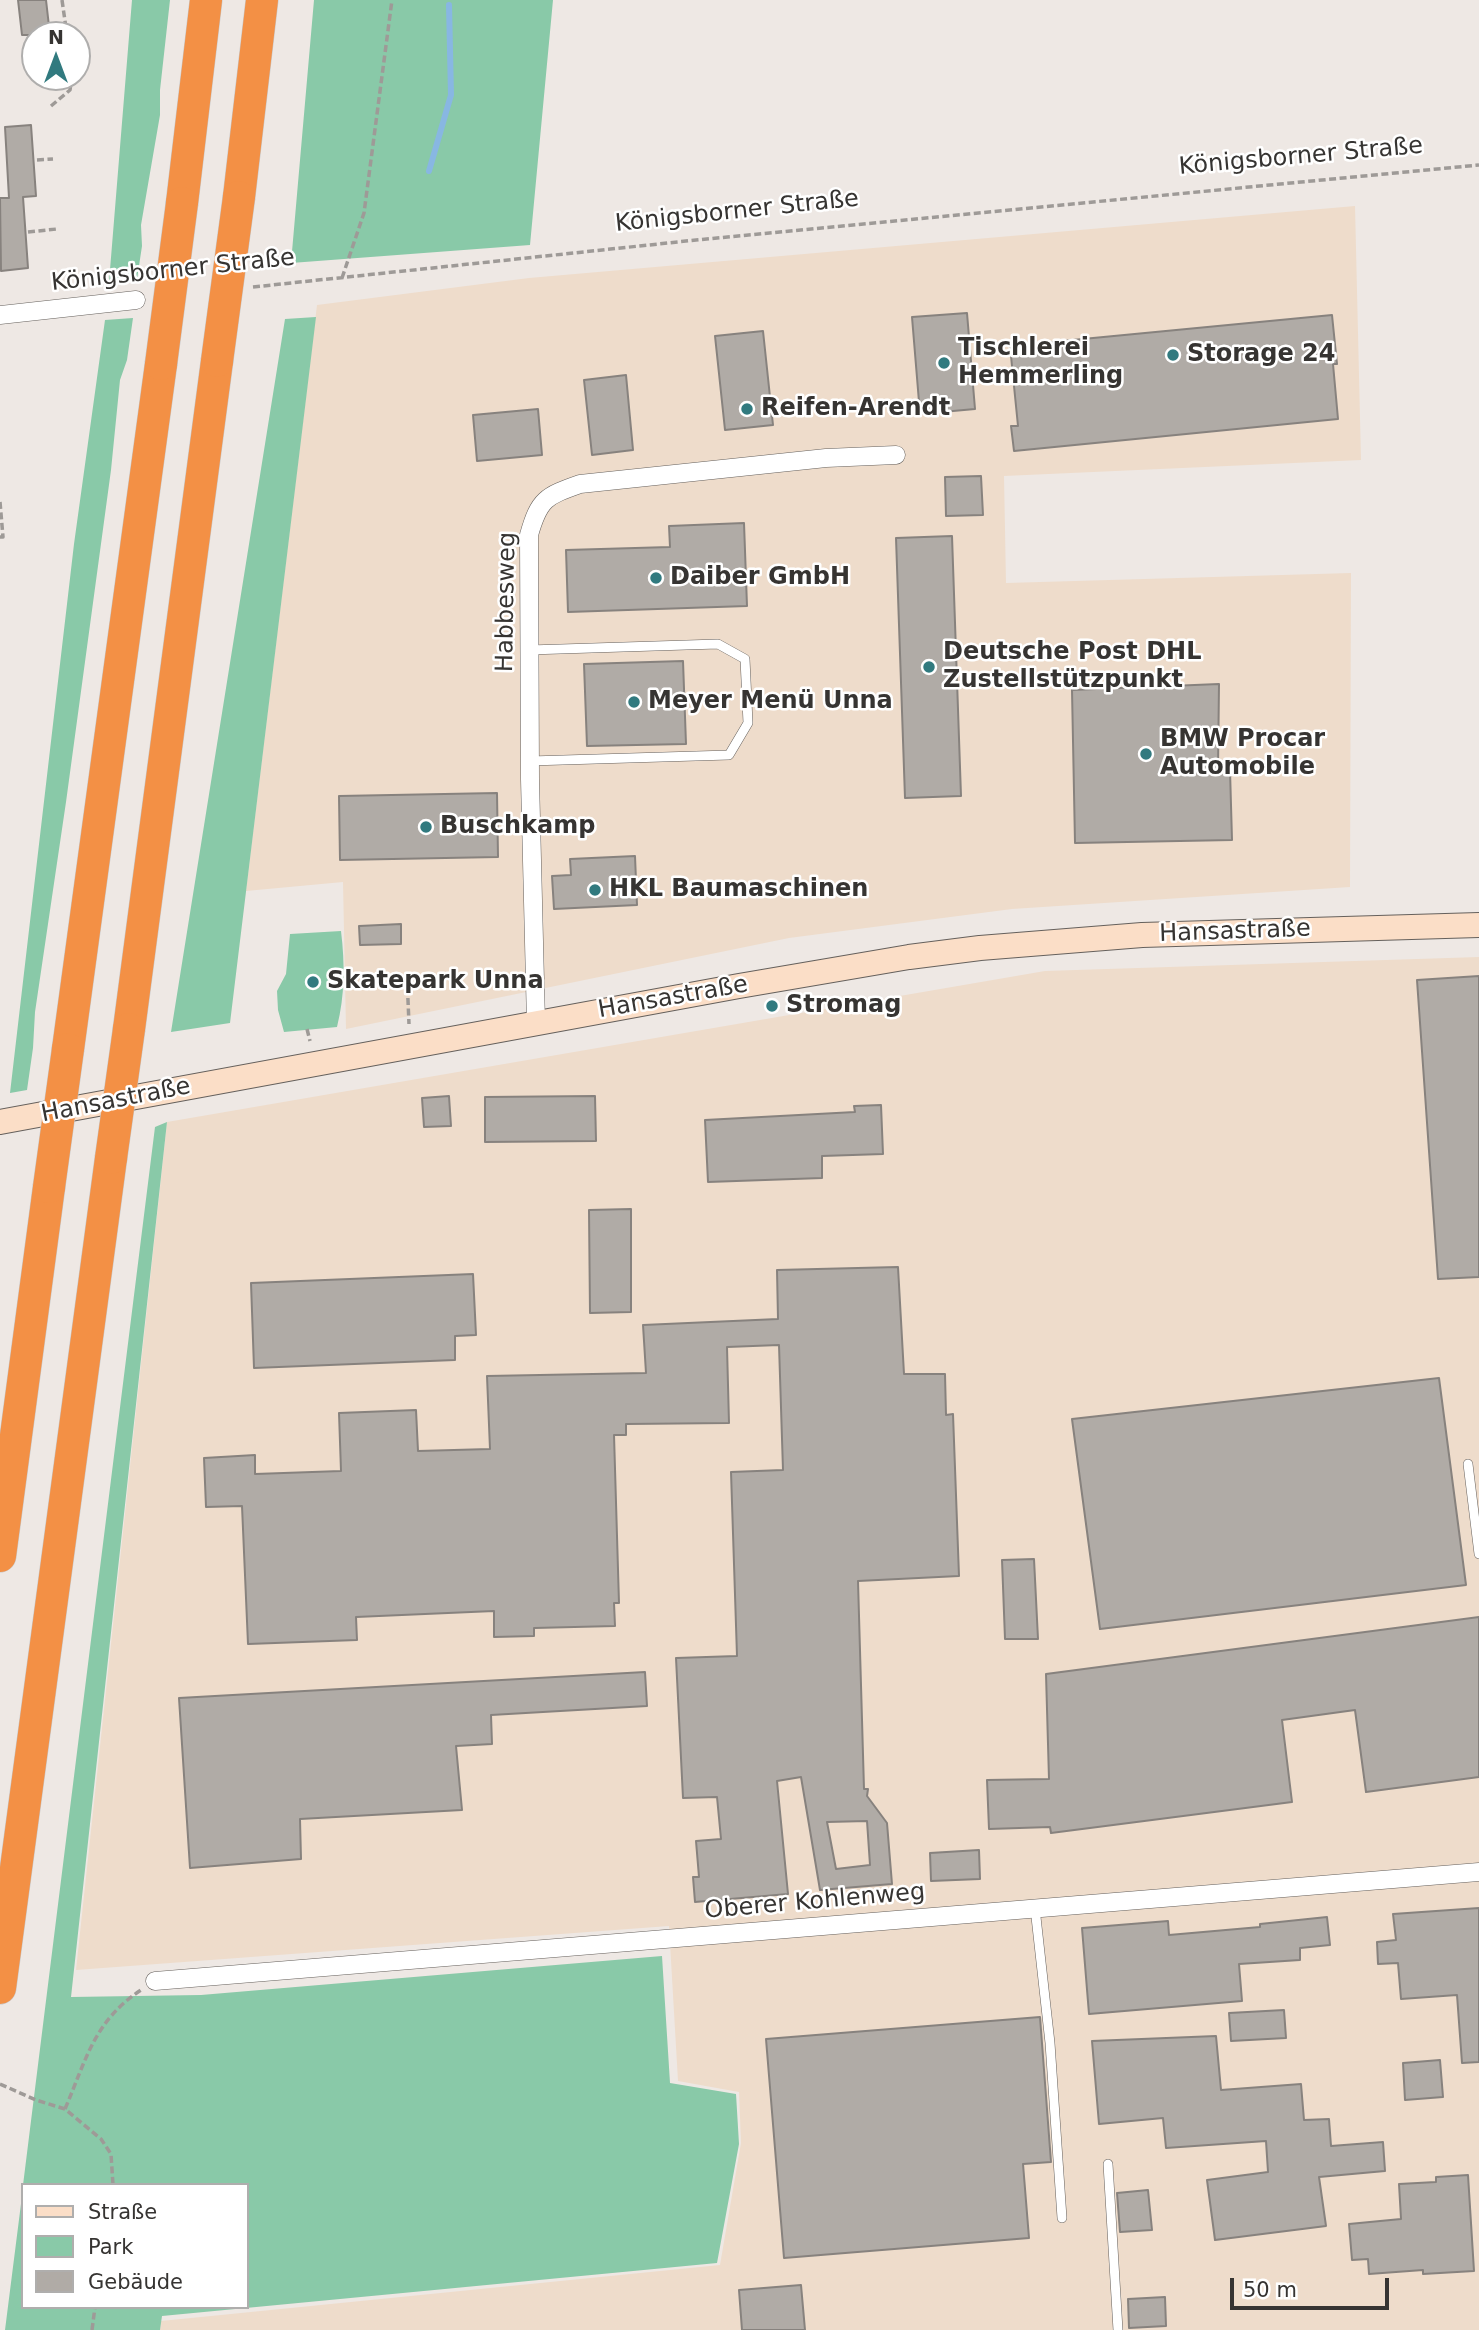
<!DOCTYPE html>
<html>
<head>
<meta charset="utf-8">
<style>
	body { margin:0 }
	#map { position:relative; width:1479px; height:2330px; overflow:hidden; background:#eee8e4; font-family:"DejaVu Sans",sans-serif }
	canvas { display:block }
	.legend { position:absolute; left:21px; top:2183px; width:228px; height:126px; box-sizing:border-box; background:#fff; border:2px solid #afaead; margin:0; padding:9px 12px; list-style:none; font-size:21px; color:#363432 }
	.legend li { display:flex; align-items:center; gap:14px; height:35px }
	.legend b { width:35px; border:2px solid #afaead }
	.north { position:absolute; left:21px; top:21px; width:70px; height:70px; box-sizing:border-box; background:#fff; border:2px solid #afaead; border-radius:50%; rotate:0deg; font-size:19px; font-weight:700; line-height:28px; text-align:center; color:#363432 }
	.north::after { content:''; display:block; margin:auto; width:24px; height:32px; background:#317a7f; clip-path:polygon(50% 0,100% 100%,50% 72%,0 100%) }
	.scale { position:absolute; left:1230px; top:2278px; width:159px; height:32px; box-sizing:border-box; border:4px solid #363432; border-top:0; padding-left:9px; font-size:21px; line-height:24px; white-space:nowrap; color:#363432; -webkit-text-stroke:5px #fff; paint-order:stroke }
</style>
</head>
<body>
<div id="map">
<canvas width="1479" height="2330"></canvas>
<ul class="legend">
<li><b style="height:9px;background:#fbdec7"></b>Straße</li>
<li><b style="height:19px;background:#89c9a8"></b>Park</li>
<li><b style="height:19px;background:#b0aba6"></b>Gebäude</li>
</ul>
<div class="north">N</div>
<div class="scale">50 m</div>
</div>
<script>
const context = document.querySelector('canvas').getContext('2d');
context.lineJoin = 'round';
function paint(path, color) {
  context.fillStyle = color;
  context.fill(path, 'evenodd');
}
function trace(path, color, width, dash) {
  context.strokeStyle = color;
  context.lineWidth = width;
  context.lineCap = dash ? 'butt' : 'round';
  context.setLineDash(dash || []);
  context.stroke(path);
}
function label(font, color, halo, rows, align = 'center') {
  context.font = font + ' "DejaVu Sans",sans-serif';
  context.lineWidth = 5;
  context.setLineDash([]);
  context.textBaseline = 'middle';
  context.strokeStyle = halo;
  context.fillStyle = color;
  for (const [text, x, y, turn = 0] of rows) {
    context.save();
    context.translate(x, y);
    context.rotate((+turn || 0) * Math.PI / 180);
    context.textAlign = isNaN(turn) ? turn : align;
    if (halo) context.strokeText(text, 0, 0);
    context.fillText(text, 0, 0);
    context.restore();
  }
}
const industrial = new Path2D(`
	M 1355,206 L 1361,460 L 1004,476 L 1006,583 L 1351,573 L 1350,887 L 1012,909 L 789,938 L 346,1029 L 343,882 L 246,891 L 317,305 L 529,278 Z
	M 1479,957 L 1479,2330 L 160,2330 L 161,2321 L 720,2265 L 741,2143 L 739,2092 L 678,2081 L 669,1926 L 76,1970 L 167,1122 L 1045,971 Z`);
const green = new Path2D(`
	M 132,0 L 170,0 L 160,90 L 160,115 L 141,225 L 142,246 L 137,279 L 109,282 Z
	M 314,0 L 553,0 L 530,245 L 291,263 Z
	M 316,317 L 230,1023 L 171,1032 L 285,319 Z
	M 133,318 L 127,360 L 120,380 L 111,470 L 66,802 L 35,1012 L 33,1048 L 27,1090 L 10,1093 L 74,544 L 105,320 Z
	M 341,931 C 345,964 345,995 337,1027 L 284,1032 L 278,1010 L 277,991 L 286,974 L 290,934 Z
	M 167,1122 L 71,1997 L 201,1995 L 662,1956 L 670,2083 L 736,2094 L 739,2144 L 717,2263 L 162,2316 L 160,2330 L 5,2330 L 23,2188 L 23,2307 L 247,2307 L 247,2185 L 23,2185 L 155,1127 Z`);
const stream = new Path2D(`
	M 429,171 L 451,95 L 449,5`);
const building = new Path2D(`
	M 18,0 L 46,0 L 50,35 L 22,35 Z
	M 31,125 L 36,196 L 23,197 L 28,268 L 1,271 L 0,198 L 9,198 L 5,127 Z
	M 967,313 L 975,409 L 920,414 L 912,317 Z
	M 1332,315 L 1337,364 L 1333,364 L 1338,419 L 1014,451 L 1011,426 L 1018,426 L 1010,346 Z
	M 763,331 L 773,425 L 725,430 L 715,336 Z
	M 626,375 L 633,450 L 592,455 L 584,380 Z
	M 538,409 L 542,455 L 477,461 L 473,415 Z
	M 981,476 L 983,515 L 946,516 L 945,477 Z
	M 744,523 L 747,606 L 568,612 L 566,550 L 670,547 L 669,526 Z
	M 952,536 L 961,796 L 905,798 L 896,538 Z
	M 683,661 L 686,744 L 587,746 L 584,664 Z
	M 1219,684 L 1218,770 L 1230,770 L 1232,840 L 1075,843 L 1072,690 Z
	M 497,793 L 498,857 L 340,860 L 339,796 Z
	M 635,856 L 637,905 L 554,909 L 552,876 L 571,875 L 570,859 Z
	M 401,924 L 401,944 L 360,945 L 359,926 Z
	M 1479,976 L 1479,1277 L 1438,1279 L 1417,980 Z
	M 449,1096 L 451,1126 L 424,1127 L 422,1098 Z
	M 595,1096 L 596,1141 L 485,1142 L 485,1097 Z
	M 881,1105 L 883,1154 L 822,1156 L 822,1178 L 708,1182 L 705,1120 L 855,1112 L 854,1106 Z
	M 631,1209 L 631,1312 L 590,1313 L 589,1210 Z
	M 898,1267 L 904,1374 L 945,1374 L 946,1415 L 953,1414 L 959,1576 L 858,1581 L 864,1789 L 868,1789 L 867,1796 L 887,1823 L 892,1884 L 820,1890 L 801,1777 L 777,1781 L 788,1894 L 695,1902 L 693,1877 L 699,1877 L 696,1841 L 721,1839 L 717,1797 L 683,1798 L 676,1658 L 737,1656 L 731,1472 L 783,1470 L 779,1345 L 727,1347 L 729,1423 L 626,1424 L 626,1435 L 614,1435 L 619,1603 L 614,1603 L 615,1626 L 534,1628 L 534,1636 L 494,1637 L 494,1611 L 356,1617 L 357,1640 L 248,1644 L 242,1506 L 206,1507 L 204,1458 L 255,1455 L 255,1474 L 341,1471 L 339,1413 L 416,1410 L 418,1451 L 490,1449 L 487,1376 L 646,1373 L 643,1325 L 778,1319 L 777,1270 ZM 867,1821 L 870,1865 L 836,1869 L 827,1822 Z
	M 473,1274 L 476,1335 L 455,1336 L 455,1360 L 254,1368 L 251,1283 Z
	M 1439,1378 L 1466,1585 L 1100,1629 L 1072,1419 Z
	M 1034,1559 L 1038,1639 L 1005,1639 L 1002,1560 Z
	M 1479,1617 L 1479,1777 L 1366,1792 L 1355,1710 L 1282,1720 L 1292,1802 L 1051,1833 L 1050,1827 L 989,1829 L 987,1780 L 1049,1779 L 1046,1674 Z
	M 645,1672 L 647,1706 L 491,1715 L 492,1744 L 456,1746 L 462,1810 L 300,1819 L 301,1859 L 190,1868 L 179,1698 Z
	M 979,1850 L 980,1879 L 931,1881 L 930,1853 Z
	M 1479,1908 L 1479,2062 L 1462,2063 L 1457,1995 L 1401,1999 L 1398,1963 L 1378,1964 L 1377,1942 L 1396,1940 L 1393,1914 Z
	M 1327,1917 L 1330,1945 L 1300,1948 L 1300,1960 L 1239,1964 L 1242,2001 L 1089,2014 L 1082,1928 L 1168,1921 L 1169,1935 L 1260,1927 L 1260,1924 Z
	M 1284,2010 L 1286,2038 L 1231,2041 L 1229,2013 Z
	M 1040,2017 L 1051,2162 L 1023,2164 L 1029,2238 L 784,2258 L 766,2039 Z
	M 1216,2036 L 1221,2090 L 1301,2084 L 1304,2120 L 1329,2119 L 1331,2146 L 1383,2142 L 1385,2171 L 1319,2177 L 1326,2226 L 1215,2240 L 1207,2180 L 1268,2172 L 1266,2141 L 1166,2148 L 1163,2118 L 1099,2124 L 1092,2041 Z
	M 1440,2060 L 1443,2097 L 1405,2100 L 1403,2063 Z
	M 1468,2175 L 1474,2271 L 1423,2274 L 1423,2270 L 1369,2274 L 1368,2259 L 1352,2260 L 1349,2224 L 1401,2219 L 1399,2184 L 1436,2182 L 1436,2177 Z
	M 1148,2190 L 1152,2230 L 1120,2232 L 1117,2193 Z
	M 801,2285 L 805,2330 L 742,2330 L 739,2290 Z
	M 1165,2297 L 1166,2326 L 1129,2328 L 1128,2299 Z`);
const path = new Path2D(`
	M 62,0 L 67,35
	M 51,106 L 70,90 L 72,77
	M 37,160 L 53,159
	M 28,232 L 57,229
	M 342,278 L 364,213 L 392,0
	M 253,287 L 696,240 L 1479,165
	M 0,502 L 3,537 L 0,537
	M 407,977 L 409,1024
	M 307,1029 L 310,1041
	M 0,2084 L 36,2100 L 65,2109 L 101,2139 L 111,2154 L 113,2185
	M 65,2109 C 86,2060 94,2021 141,1990
	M 92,2330 L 95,2307`);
const lane = new Path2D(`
	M 529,650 L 718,644 L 745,659 L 748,723 L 729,755 L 530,761
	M 1468,1464 L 1479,1554
	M 1035,1908 L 1050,2043 L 1062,2218
	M 1108,2164 L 1118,2330`);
const street = new Path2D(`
	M 0,315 L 136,300
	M 536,1023 L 530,779 L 529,535 C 539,499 546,496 580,484 L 826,458 L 896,455
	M 155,1981 L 1479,1872`);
const secondary = new Path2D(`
	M 0,1122 L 739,986 L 909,957 L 980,948 L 1142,935 L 1479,925`);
const highway = new Path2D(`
	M 239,197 L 262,0
	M 182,203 L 206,0
	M 129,1029 L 217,361
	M 68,1049 L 161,364
	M 0,1556 L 49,1187
	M 0,1988 L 111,1158`);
const highwayBridge = new Path2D(`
	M 217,361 L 239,197
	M 161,364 L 182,203
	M 111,1158 L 129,1029
	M 49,1187 L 68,1049`);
const markers = [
	[1173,355,7,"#317a7f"],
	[944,363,7,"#317a7f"],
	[747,409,7,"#317a7f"],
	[656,578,7,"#317a7f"],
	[929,667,7,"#317a7f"],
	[634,702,7,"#317a7f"],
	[1146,754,7,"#317a7f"],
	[426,827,7,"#317a7f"],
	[595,890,7,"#317a7f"],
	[313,982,7,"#317a7f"],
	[772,1006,7,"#317a7f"]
];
const streetNames = [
	["Königsborner Straße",1301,157,-5],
	["Königsborner Straße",737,212,-6],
	["Königsborner Straße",173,271,-6],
	["Habbesweg",507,602,-89],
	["Hansastraße",1235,932,-2],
	["Hansastraße",673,998,-10],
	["Hansastraße",116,1101,-11],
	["Oberer Kohlenweg",815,1902,-5]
];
const poiNames = [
	["Tischlerei",958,349],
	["Hemmerling",958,377],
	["Storage 24",1187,355],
	["Reifen-Arendt",761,409],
	["Daiber GmbH",670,578],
	["Deutsche Post DHL",943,653],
	["Zustellstützpunkt",943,681],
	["Meyer Menü Unna",648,702],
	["BMW Procar",1160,740],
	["Automobile",1160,768],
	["Buschkamp",440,827],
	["HKL Baumaschinen",609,890],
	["Skatepark Unna",327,982],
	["Stromag",786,1006]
];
paint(industrial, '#eedccb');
paint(green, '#89c9a8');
trace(stream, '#88b7e2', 6);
paint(building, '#b0aba6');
trace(building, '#87827e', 2);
trace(lane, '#65605c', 10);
trace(street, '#65605c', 19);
trace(secondary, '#65605c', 26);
trace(highway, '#c7c6c6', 33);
trace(path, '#9e9a97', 3.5, [7, 3.5]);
trace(lane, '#fff', 9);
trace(street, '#fff', 18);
trace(secondary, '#fbdec7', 24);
trace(highway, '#f39045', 32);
trace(highwayBridge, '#c7c6c6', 33, []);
trace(highwayBridge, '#f39045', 32);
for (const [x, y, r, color] of markers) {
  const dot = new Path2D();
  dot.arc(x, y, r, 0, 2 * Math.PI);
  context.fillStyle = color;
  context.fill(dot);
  trace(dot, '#fff', 2.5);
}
label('24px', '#363432', '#fff', streetNames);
label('bold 24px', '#363432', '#fff', poiNames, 'left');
</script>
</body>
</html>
